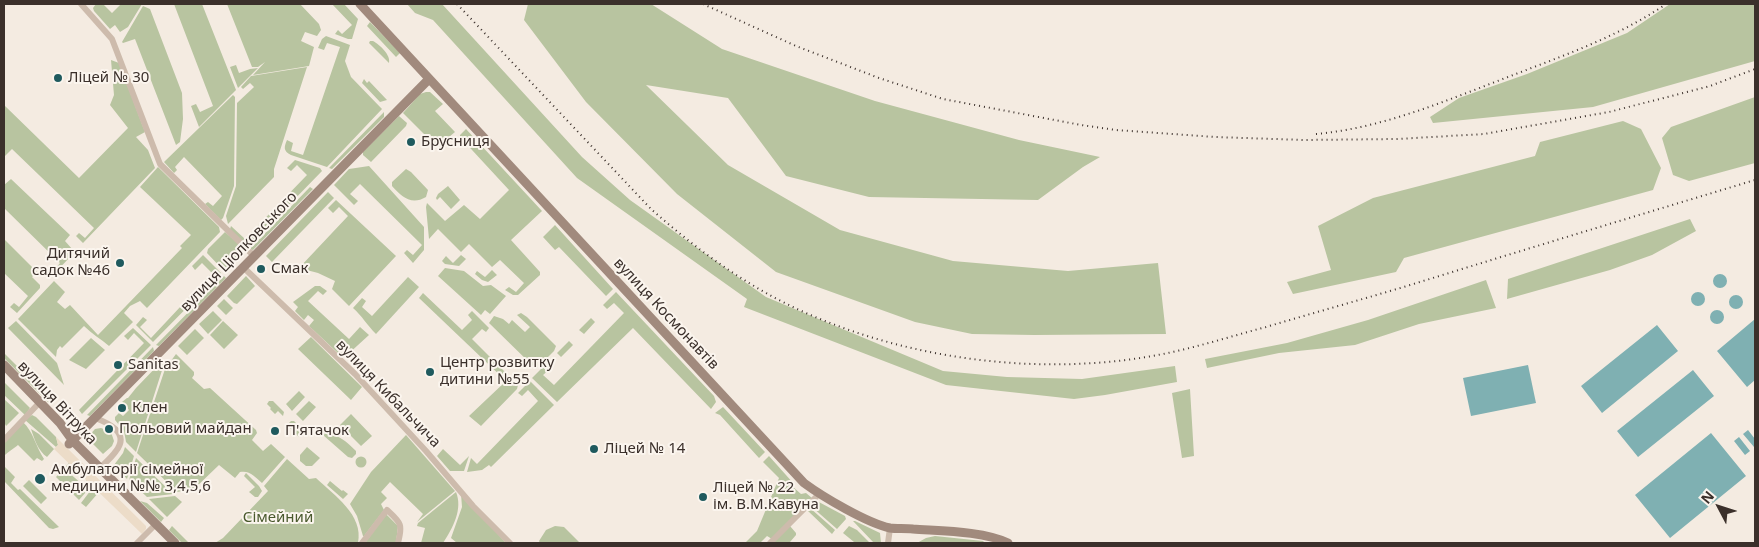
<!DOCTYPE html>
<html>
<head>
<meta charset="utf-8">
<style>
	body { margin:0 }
	#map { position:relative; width:1759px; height:547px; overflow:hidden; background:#f4ebe1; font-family:"Noto Sans",sans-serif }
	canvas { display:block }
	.frame { position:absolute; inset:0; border:5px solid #3b302b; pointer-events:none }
	.north { position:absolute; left:1694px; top:482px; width:50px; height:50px; -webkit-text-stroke:4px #fbf5ee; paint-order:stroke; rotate:310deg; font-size:14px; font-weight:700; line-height:20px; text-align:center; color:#3b302b }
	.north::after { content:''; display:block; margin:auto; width:18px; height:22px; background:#3b302b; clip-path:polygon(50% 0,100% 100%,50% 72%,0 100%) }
</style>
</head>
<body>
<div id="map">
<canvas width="1759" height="547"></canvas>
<div class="frame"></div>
<div class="north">N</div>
</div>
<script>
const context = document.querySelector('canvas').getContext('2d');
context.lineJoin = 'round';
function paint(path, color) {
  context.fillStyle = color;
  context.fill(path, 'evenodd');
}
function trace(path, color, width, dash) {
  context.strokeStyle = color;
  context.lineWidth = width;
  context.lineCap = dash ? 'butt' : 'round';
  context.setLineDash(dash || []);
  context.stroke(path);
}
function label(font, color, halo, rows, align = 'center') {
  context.font = font + ' "Noto Sans",sans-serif';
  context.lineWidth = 4;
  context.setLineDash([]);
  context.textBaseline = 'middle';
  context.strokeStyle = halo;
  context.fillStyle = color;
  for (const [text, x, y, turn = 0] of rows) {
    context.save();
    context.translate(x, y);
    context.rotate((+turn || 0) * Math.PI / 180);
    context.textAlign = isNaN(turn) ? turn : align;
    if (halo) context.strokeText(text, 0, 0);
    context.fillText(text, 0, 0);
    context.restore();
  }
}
const green = new Path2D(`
	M 96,4 L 103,4 L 112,13 L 121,4 L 142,4 L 128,27 L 120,32 L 115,25 L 110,29 L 94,11 L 93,8 Z
	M 174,4 L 202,4 L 236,90 L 199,127 L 191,106 L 196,104 L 200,112 L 213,106 Z
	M 227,4 L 300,4 L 319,24 L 321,30 L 317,36 L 305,32 L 301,41 L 314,47 L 309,66 L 253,75 L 265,62 L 258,67 L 252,67 Z
	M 332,4 L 344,4 L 358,19 L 352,39 L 348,39 L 335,34 L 338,30 L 342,34 L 352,25 Z
	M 407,4 L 442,4 L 582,157 L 630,200 L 766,297 L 943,371 L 1007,377 L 1082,379 L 1175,366 L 1177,382 L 1105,395 L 1074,399 L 946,385 L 744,307 L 747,299 L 577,178 L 433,20 L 415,13 Z
	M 528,4 L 651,4 L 722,49 L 875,101 L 1019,140 L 1100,157 L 1083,167 L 1038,200 L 869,197 L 786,176 L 728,98 L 646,85 L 728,165 L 840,230 L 953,261 L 1068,271 L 1158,263 L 1166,334 L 1034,335 L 972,334 L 915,322 L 776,272 L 677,194 L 586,102 L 524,20 Z
	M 1670,4 L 1755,4 L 1755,61 L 1593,107 L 1433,123 L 1430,117 L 1459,98 L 1527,74 L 1627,33 Z
	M 143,6 L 150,9 L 182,93 L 183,119 L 180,142 L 176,145 L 135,39 L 123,43 L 122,42 Z
	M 370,22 L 400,53 L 396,57 L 367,26 Z
	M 326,36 L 350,45 L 345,61 L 351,77 L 382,109 L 327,167 L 291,155 C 283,151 284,147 287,140 L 293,143 L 291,151 L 303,155 L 340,47 L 327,43 L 324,50 L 318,48 L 322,39 Z
	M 370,41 L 373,41 C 380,45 391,55 389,63 L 369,43 Z
	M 111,60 L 119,63 L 145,132 L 136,137 L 148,150 L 155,168 L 83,243 L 76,236 L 79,233 L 85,238 L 94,228 L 12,149 L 4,157 L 4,105 L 79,178 L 128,128 L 110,105 L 114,95 Z
	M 236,65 L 239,73 L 250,69 L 258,68 L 238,88 L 230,67 Z
	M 307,67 L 274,169 L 274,177 L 228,224 L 226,216 L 236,186 L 237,103 L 254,87 L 250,83 L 243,89 L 241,87 L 251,76 Z
	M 364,79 L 367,83 L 369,81 L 387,100 L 380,102 L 362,83 Z
	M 426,92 L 430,92 L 443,104 L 435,111 L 455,132 L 437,147 L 403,113 L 420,94 Z
	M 233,95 L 235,97 L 234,186 L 223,218 L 221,220 L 205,204 L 208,202 L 213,206 L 222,196 L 184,157 L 175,167 L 177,170 L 174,173 L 164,162 Z
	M 1755,97 L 1755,163 L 1689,181 L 1673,175 L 1662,138 L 1671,127 Z
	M 384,112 L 384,117 L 332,169 L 329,168 Z
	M 399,116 L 407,123 L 406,126 L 371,162 L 363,155 L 363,152 Z
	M 1623,121 L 1641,129 L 1661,168 L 1653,190 L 1404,258 L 1396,272 L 1293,294 L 1287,282 L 1331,270 L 1318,226 L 1373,198 L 1535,156 L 1540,142 Z
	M 466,129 L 542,211 L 511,240 L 540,272 L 540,275 L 518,295 L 513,295 L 505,290 L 509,287 L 516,292 L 524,283 L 500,260 L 492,267 L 469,244 L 461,252 L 438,229 L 429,239 L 426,207 L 427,203 L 445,221 L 464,205 L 480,219 L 509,190 L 460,137 L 460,135 Z
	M 295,160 L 320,168 L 322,171 L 248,247 L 230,229 L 231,226 L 245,239 L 307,175 L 297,165 L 291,171 L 287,168 Z
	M 369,166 L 424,227 L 424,250 L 413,263 L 404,253 L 407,250 L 413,255 L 422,245 L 360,184 L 350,194 L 358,201 L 354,205 L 334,185 L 349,169 Z
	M 158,167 L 219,227 L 220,232 L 147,308 L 140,301 L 130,306 L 124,313 L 133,322 L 109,346 C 101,339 92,334 84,326 L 62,348 L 60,346 L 57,350 L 56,357 L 18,319 L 54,281 L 65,292 L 57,302 L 65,309 L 70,305 L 98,335 L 182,248 L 180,246 L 191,235 L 140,187 Z
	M 406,169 L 411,172 L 428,190 L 426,197 C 411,206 401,196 392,186 L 392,182 Z
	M 11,179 L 70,235 L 65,241 L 73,250 L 73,254 L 50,278 L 42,271 L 45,267 L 52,273 L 60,263 L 4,208 L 4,185 Z
	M 448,186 L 460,200 L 451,209 L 440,197 L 437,200 L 436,198 L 438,194 Z
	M 310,187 L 313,189 L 253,250 L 250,249 Z
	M 328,192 L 334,198 L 272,262 L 266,256 Z
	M 336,200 L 396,256 L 349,306 L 332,289 L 335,281 L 318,273 L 299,268 L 348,216 L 339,207 L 333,213 L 328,208 Z
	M 1690,219 L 1696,231 L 1652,255 L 1610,270 L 1507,299 L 1508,279 Z
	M 555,225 L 613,289 L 606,296 L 559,247 L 555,250 L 543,237 Z
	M 225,232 L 240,245 L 236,249 L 240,253 L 224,271 L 207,253 L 208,249 Z
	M 4,239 L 37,272 L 32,277 L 40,285 L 40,288 L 17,313 L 10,307 L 14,303 L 19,307 L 28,296 L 4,273 Z
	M 203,255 L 221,273 L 153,342 L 136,325 L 143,317 L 147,320 L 140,327 L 151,338 L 212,273 L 202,263 L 195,270 L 192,266 Z
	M 461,255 L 466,259 L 459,266 L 445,264 L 442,261 L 446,256 L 453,263 Z
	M 445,268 L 464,271 L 483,286 L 491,285 L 506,296 L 490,314 L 485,310 L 481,315 L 438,276 Z
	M 492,270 L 497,275 L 488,282 L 482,280 L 475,274 L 477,271 L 485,277 Z
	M 224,276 L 226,278 L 159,346 L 156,345 Z
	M 246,276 L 255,286 L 237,304 L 234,303 L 227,296 Z
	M 408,277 L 419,287 L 376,334 C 367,325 362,316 353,308 L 362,298 L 366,301 L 362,307 L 372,316 Z
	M 1486,280 L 1496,308 L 1419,324 L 1355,345 L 1279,353 L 1207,368 L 1205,359 L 1287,343 L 1368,320 Z
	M 315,286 L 320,286 L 327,291 L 323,295 L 318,291 L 308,301 L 349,339 L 360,327 L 369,335 L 346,356 L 339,354 L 309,326 L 314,320 L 308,315 L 304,320 L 295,311 L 298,307 L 293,302 Z
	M 616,292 L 714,396 L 716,402 L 711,409 L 633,328 L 557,402 L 532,378 L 545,365 L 550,369 L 543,375 L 554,385 L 624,313 L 614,303 L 607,309 L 603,305 Z
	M 423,293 L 462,330 L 472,320 L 468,315 L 472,311 L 489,328 L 486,332 L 482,329 L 472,339 L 518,385 L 517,389 L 481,426 L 469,416 L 506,381 L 419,298 Z
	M 224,299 L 233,308 L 226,315 L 217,306 Z
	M 213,311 L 222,320 L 208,334 L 199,324 Z
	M 521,313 L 527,317 L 556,346 L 554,351 L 536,369 L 489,323 L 494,316 L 503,319 L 509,324 L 512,320 L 525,332 L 530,327 L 517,315 Z
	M 591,318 L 595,322 L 584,334 L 579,330 Z
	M 16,321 L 57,363 L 64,385 L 8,328 Z
	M 223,321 L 238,335 L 224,349 L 210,335 Z
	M 133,328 L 151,345 L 82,414 L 79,410 L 144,343 L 134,333 L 128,340 L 124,336 Z
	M 195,329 L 204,338 L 187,355 L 178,346 Z
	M 311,337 L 362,387 L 351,400 L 298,349 Z
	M 91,338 L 105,350 L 86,369 L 69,360 Z
	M 569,341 L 573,345 L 561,357 L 557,353 Z
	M 153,347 L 154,351 L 90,416 L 87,415 Z
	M 4,353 L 52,401 L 50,404 L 4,358 Z
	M 176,354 L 194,372 L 194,375 L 192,378 L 204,389 L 210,388 L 256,430 L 257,433 L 252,440 L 263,451 L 271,444 L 285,457 L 262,483 C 255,477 250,470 240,472 L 235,478 L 219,465 L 194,489 L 177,492 L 137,453 L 165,369 Z
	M 161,362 L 164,364 L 136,452 L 126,442 L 124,431 L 115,420 L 115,417 L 119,413 L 123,416 L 129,410 L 122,402 L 127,398 L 128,398 L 136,388 Z
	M 530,381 L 554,405 L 491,467 L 489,465 L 482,470 L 467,472 L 471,458 L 477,464 L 538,401 L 528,390 L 522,396 L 518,393 Z
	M 4,382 L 30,408 L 25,415 L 4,395 Z
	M 1190,389 L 1194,456 L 1182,458 L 1172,393 Z
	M 299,391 L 305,397 L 292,411 L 286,404 Z
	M 4,399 L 19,413 L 6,426 L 4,422 Z
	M 269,401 L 273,401 L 284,412 L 283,416 L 278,411 L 275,414 L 270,409 L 271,408 L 267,404 Z
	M 309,401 L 316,407 L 303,421 L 296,414 Z
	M 723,407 L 765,452 L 759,458 L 720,415 L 715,413 Z
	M 351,414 L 372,436 L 361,446 L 340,425 Z
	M 32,415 L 36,417 L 56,437 L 58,445 L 56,447 L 25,420 Z
	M 291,421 L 294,421 L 304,431 L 299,437 L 287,425 Z
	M 23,422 C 33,431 36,447 44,459 L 42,461 L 37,458 L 34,461 L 18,445 C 13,449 9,451 4,456 L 4,443 Z
	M 101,428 L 111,432 L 114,441 L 112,446 L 103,454 L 87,438 L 95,429 Z
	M 31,429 L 39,434 L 54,449 L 47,457 C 38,451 34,438 31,429 Z
	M 325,433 C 338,434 347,442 356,451 L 356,454 L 352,458 L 348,457 L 323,435 Z
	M 406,435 L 455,491 L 417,522 L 423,514 L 390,482 L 381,492 L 387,498 L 381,504 L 384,510 L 364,536 L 363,536 L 357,516 L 350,504 L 371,472 Z
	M 125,447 L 134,456 L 127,479 L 114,465 L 123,453 Z
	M 307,447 L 320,458 L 312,466 L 306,466 L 300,461 L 300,455 Z
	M 443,449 L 460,465 L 469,456 L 464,471 L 450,471 L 437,456 Z
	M 769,456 L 794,484 L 792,486 L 801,494 L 806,493 L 812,498 L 772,539 L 767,536 L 760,543 L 745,543 L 757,531 L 779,478 L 763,462 Z
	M355.5 462a5.5 5.5 0 1 1 11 0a5.5 5.5 0 1 1-11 0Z
	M 136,458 L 173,494 L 147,497 L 129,480 Z
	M 287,459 L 309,479 L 316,478 C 334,495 364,515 358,543 L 215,543 L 223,538 L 268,491 L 264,486 Z
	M 69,463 L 72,465 L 67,471 L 83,485 L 87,480 L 92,485 L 79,500 L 56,477 Z
	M 4,466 L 15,477 L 11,483 L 18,490 L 20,489 L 59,527 L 53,529 L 49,528 L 4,481 Z
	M 246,473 L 259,486 L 262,491 L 258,497 L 255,497 L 249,492 L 255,487 L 244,476 Z
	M 29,480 L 47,498 L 41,504 L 23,486 Z
	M 330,481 L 342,491 L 343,490 L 348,494 L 343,499 L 327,485 Z
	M 94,486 L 99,492 L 86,507 L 81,503 Z
	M 456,492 C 463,509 453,528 443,543 L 421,543 L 425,528 L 417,526 L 418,523 Z
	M 461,494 L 506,543 L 457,543 L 451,538 L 462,507 Z
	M 175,496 L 182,502 L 167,517 L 149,499 Z
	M 140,501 L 147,503 L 164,518 L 161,522 Z
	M 817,501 L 845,516 L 846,519 L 837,529 L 812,507 Z
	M 810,508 L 835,530 L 832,534 L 808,511 Z
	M 386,514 L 398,526 L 396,543 L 365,543 Z
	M 853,521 L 855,521 L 880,533 L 881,543 L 874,543 Z
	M 172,526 L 189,543 L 182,543 L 169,530 Z
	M 555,526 L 564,527 L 580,543 L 540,543 L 539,541 L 546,530 Z
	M 790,526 L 796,533 L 796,535 L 790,542 L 791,543 L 773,543 Z
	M 849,526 L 857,530 L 870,543 L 856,543 L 854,542 L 843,533 Z
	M 935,536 L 983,541 L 985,543 L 917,543 L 926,538 Z`);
const plaza = new Path2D(`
	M 56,437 L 146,526 L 146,529 L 142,534 L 54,449 L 58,445 Z`);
const water = new Path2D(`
	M1713 281a7 7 0 1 1 14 0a7 7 0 1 1-14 0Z
	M1691 299a7 7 0 1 1 14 0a7 7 0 1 1-14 0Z
	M1729 302a7 7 0 1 1 14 0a7 7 0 1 1-14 0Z
	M1710 317a7 7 0 1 1 14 0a7 7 0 1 1-14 0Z
	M 1755,319 L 1755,380 L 1747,387 L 1717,351 Z
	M 1657,325 L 1678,351 L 1602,413 L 1581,386 Z
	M 1528,365 L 1536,403 L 1471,416 L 1463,378 Z
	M 1693,370 L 1714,396 L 1638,457 L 1617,431 Z
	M 1748,430 L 1755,439 L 1755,446 L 1754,447 L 1743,434 Z
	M 1711,433 L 1746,476 L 1670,538 L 1635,495 Z
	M 1739,437 L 1750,451 L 1745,455 L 1734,441 Z`);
const street = new Path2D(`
	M 81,4 L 112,39 L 160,164 L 254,256
	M 243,267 L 355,374 L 426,451 L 473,506 L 510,543
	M 95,418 C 109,423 130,433 116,451 C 112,457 105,463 100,468
	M 4,440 L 40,402
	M 137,543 L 156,524
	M 362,543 L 387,510 C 401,523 403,524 398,543
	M 770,543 L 819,494
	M 888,543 L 890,528`);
const secondary = new Path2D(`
	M 360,4 L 804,483 C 823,497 867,523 890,528 C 897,529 905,528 913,529 C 940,531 984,531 1008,543
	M 4,365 L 60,423 L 73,441 L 175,543
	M 69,444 L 429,79`);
const rail = new Path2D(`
	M 457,4 L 651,209 C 697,250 749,288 806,313 C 914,361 1047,377 1163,354 C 1198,347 1232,336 1266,327 C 1313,313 1360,300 1407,286 C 1523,250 1639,215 1755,180
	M 703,4 L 796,46 L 879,78 L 943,99 L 1081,125 L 1116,130 L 1215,137 L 1304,140 L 1397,139 L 1484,134 L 1609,112 L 1710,86 L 1755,69
	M 1316,134 C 1383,128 1445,101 1508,77 C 1562,56 1618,37 1666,4`);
const markers = [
	[58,78,5,"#1f5a5e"],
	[411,142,5,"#1f5a5e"],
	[120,263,5,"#1f5a5e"],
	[261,269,5,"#1f5a5e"],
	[118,365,5,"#1f5a5e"],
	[430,372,5,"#1f5a5e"],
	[122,408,5,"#1f5a5e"],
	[109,429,5,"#1f5a5e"],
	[275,431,5,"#1f5a5e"],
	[594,449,5,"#1f5a5e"],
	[40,479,6,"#1f5a5e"],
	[703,497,5,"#1f5a5e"]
];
const poiNames = [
	["Ліцей № 30",68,78],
	["Брусниця",421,142],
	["Дитячий",110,254,"right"],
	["садок №46",110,271,"right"],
	["Смак",271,269],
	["Центр розвитку",440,363],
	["дитини №55",440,380],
	["Sanitas",128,365],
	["Клен",132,408],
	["Польовий майдан",119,429],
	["П'ятачок",285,431],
	["Ліцей № 14",604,449],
	["Амбулаторії сімейної",51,470],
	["медицини №№ 3,4,5,6",51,487],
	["Ліцей № 22",713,488],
	["ім. В.М.Кавуна",713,505]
];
const streetNames = [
	["вулиця Ціолковського",239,252,-46],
	["вулиця Космонавтів",666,314,47],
	["вулиця Кибальчича",388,394,46],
	["вулиця Вітрука",57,403,47]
];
const parkNames = [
	["Сімейний",278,518]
];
paint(green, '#b8c4a0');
paint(plaza, '#ecdcc8');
paint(water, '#7fb0b2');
trace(street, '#cdbbac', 6);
trace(secondary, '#a18a7d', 9);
trace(rail, '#3b302b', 2, [1, 4]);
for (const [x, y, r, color] of markers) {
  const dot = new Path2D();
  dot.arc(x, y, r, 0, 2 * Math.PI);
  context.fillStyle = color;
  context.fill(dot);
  trace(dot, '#fbf5ee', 2);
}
label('15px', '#3b302b', '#fbf5ee', poiNames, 'left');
label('15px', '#3b302b', '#fbf5ee', streetNames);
label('15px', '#4a5a2e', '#fbf5ee', parkNames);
</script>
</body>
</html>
